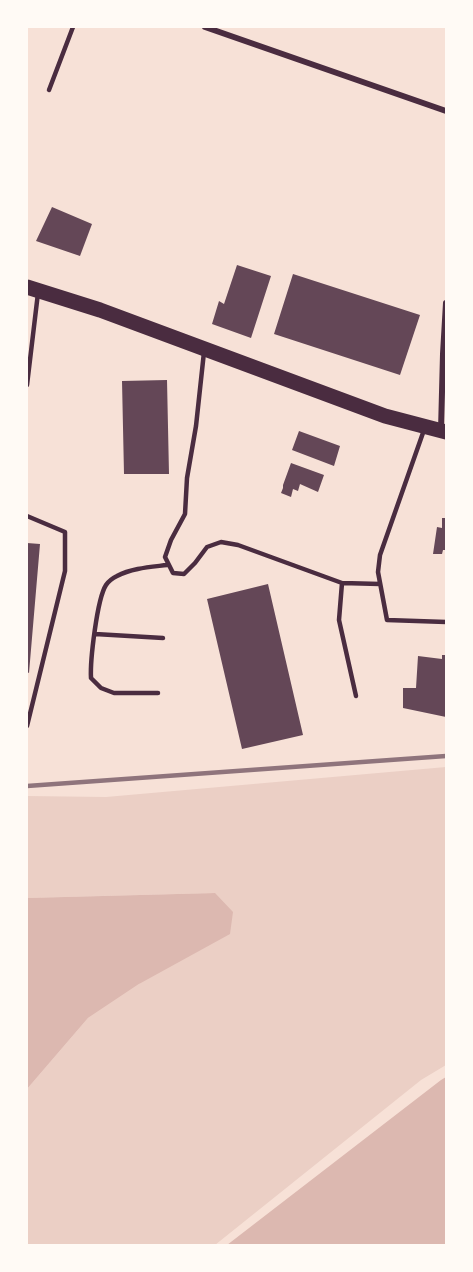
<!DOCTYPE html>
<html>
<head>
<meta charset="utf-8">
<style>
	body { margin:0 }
	#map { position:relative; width:473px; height:1272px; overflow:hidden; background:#f7e1d7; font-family:"Golos Text",sans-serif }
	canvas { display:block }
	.frame { position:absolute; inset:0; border:28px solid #fffaf5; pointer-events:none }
</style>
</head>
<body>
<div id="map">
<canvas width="473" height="1272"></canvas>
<div class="frame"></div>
</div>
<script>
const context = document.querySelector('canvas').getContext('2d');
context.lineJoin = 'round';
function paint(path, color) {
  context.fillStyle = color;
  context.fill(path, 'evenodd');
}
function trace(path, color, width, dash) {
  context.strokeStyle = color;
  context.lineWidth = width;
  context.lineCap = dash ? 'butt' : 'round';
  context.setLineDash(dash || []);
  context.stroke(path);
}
const green = new Path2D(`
	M 446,767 L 446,1065 L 421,1080 L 215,1245 L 27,1245 L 27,1089 L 88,1018 L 139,984 L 215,893 L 27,898 L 27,796 L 106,797 Z`);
const water = new Path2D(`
	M 215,893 L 233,912 L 230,934 L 139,984 L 88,1018 L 27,1089 L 27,898 Z
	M 446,1077 L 446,1245 L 227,1245 L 441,1080 Z`);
const building = new Path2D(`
	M 52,207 L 92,224 L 80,256 L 36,241 Z
	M 237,265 L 271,276 L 251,338 L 212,324 L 219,301 L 224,304 Z
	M 293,274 L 420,315 L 400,375 L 274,334 Z
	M 167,380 L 169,474 L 124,474 L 122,381 Z
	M 299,431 L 340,446 L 334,466 L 292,450 Z
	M 291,463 L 324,475 L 318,492 L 300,484 L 298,491 L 293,489 L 291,497 L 281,493 L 283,488 L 283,485 Z
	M 442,518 L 446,518 L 446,550 L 443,550 L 442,554 L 433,554 L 437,527 L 442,528 Z
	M 27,543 L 40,544 L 29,673 L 27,672 Z
	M 268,584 L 303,735 L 242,749 L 207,599 Z
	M 442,655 L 446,655 L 446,717 L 403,708 L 403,688 L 416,688 L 418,656 L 442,659 Z`);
const service = new Path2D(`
	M 49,90 L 73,27
	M 204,352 L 196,426 L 187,478 L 185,514 L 171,540 L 165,557 L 173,573 L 184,574 L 195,563 L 207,547 L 221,542 L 238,545 L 342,583 L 339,620 L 356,696
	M 27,385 L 38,293
	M 424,430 L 380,555 L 378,572 L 387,620 L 446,622
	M 27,516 L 65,532 L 65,571 L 27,726
	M 342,583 L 380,584
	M 95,634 L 163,638
	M 158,693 L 114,693 L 101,688 L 91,678 C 90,661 97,599 106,585 C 108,582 113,578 117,576 C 132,568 151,567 167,565`);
const minor = new Path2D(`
	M 205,27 L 446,111
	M 441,430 L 443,354 L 446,303`);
const primary = new Path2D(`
	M 27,287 L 100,310 L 385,416 L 446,432`);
const rail = new Path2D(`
	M 27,786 L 446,756`);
paint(green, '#ebcfc5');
paint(water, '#dcb8b0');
paint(building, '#644757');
trace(service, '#4a2c40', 4.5);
trace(minor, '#4a2c40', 6);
trace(primary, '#4a2c40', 15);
trace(rail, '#8f747c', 4.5);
</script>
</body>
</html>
